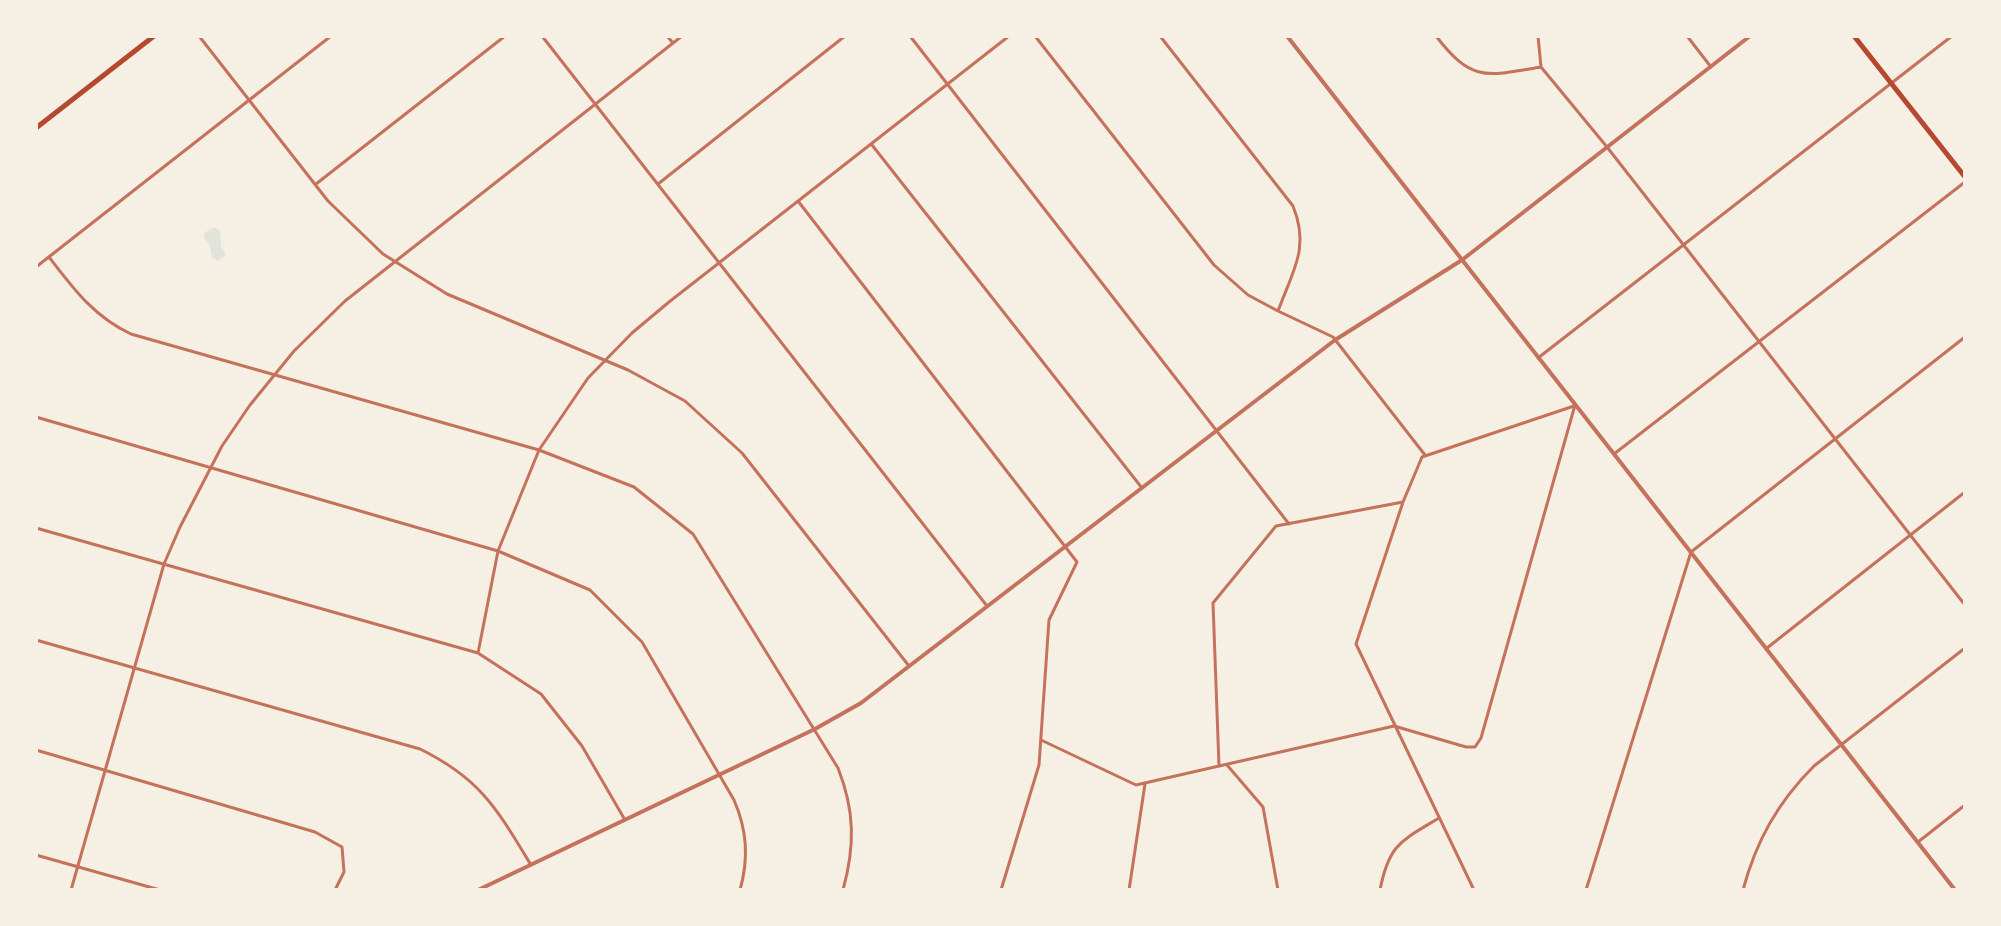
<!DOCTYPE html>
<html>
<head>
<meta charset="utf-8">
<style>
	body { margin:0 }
	#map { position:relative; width:2001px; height:926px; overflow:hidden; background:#f6efe4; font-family:Mulish,sans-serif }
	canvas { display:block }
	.frame { position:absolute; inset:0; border:38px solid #f6efe4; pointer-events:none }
</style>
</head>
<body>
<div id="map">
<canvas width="2001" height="926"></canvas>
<div class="frame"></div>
</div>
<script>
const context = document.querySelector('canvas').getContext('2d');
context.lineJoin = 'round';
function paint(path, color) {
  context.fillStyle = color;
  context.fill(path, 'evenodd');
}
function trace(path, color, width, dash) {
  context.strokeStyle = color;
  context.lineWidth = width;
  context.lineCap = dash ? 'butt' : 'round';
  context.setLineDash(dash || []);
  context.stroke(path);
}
const green = new Path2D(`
	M 214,227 L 220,231 L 221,246 L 226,255 L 218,261 L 212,258 L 210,246 L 204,238 L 204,233 Z`);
const minor = new Path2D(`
	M 199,36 L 328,201 L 383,254 L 447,294 L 628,370 L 685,401 L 742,453 L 909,666
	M 542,36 L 987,606
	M 667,36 L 673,43
	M 910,36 L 1289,524
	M 1035,36 L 1214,265 L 1248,295 L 1278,311
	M 1160,36 L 1293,206 C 1310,248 1293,270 1278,311 L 1333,337 L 1425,455
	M 1436,36 C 1472,83 1487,76 1541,67
	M 1538,36 L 1541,67 L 1607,147 L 1965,605
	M 1687,36 L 1711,67
	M 872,145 L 1142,488
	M 316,184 L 505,36
	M 658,184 L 845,36
	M 798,201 L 1077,562 L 1049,620 L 1039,765 L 1001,890
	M 49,257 C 73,288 94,317 131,334 L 539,450 L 634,487 L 693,534 L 838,768 C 855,811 855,846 843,890
	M 36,267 L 331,36
	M 1538,358 L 1952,36
	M 36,417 L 498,551 L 590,590 L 642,642 L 734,800 C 747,830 749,858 740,890
	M 1614,454 L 1965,182
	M 36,528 L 478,653 L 541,694 L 582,746 L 625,820
	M 36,640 L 420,749 C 481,779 497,809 531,865
	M 1767,648 L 1965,492
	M 478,653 L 498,551 L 539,450 L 588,378 L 632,333 L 669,302 L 1009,36
	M 1041,740 L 1136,785 L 1394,726 L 1466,747 L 1475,747 L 1481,738 L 1575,405
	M 36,750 L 315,832 L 342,847 L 344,872 L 335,890
	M 1227,765 L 1263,807 L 1278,890
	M 1219,766 L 1213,603 L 1276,526 L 1403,502
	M 1918,842 L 1965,805
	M 36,855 L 160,890
	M 71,890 L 164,564 L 180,527 L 222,446 L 250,405 L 294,351 L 345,301 L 682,36
	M 1129,890 L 1145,784
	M 1380,890 C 1389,844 1401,841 1439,818
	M 1474,890 L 1356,644 L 1403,502 L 1422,457 L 1574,406
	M 1586,890 L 1691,552 L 1965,337
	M 1743,890 C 1756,841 1778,802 1814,766 L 1965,648`);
const tertiary = new Path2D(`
	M 1287,36 L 1955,890
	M 478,890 L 815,729 L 861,703 L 1335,340 L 1462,260 L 1750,36`);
const secondary = new Path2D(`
	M 1854,36 L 1965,177`);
const primary = new Path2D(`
	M 36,128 L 154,36`);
paint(green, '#e2e4dc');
trace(minor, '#c5725c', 3);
trace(tertiary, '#c5725c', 4);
trace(secondary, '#b5482f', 5);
trace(primary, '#b5482f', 5);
</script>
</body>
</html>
